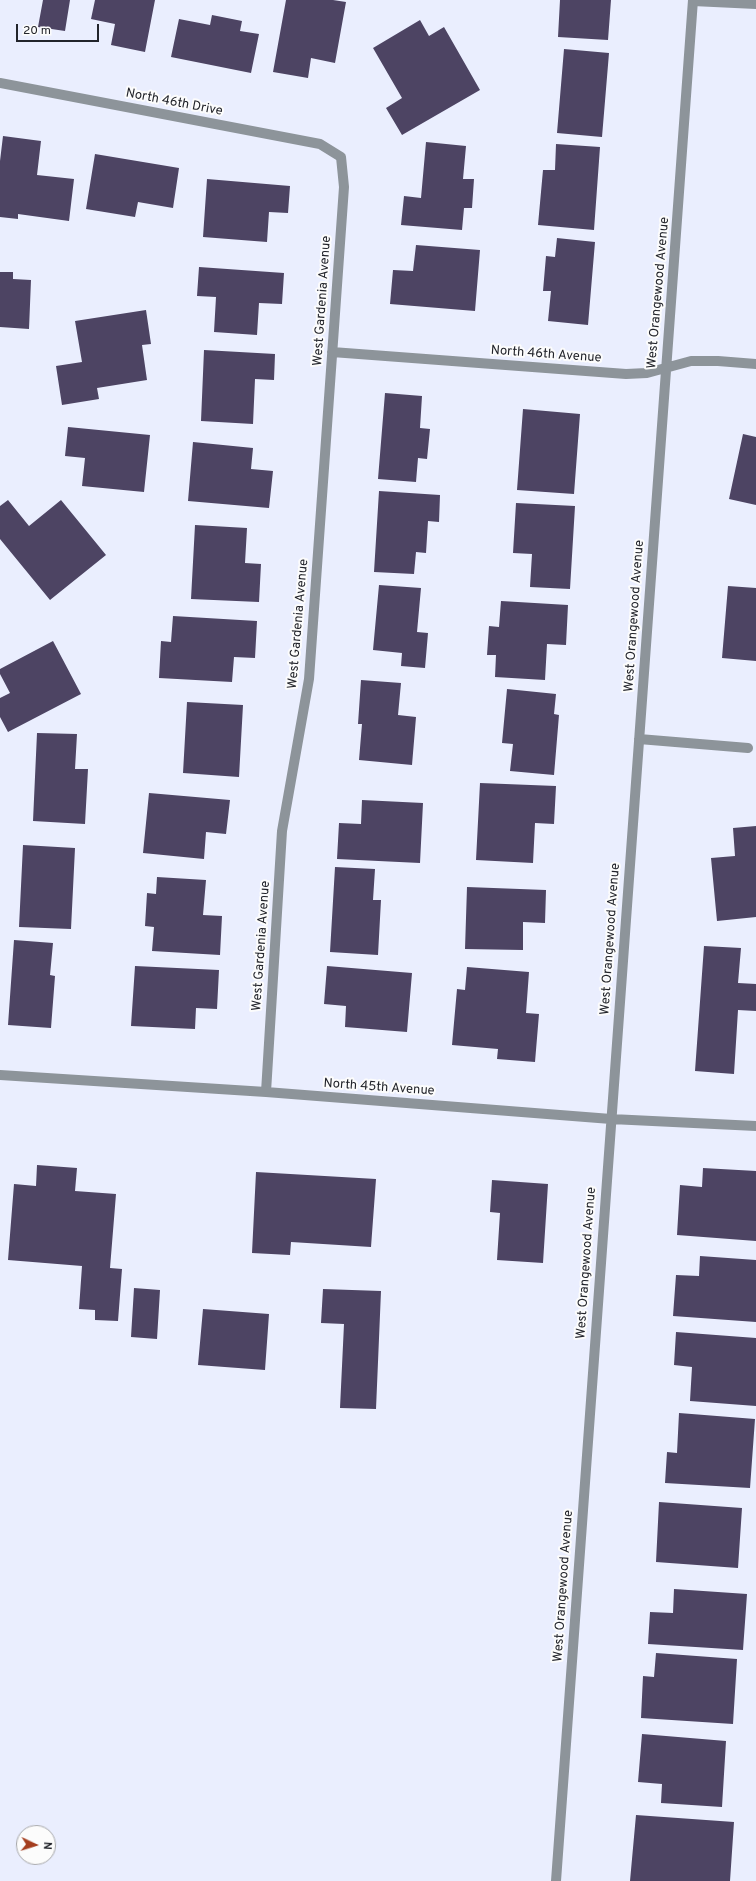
<!DOCTYPE html>
<html>
<head>
<meta charset="utf-8">
<style>
	body { margin:0 }
	#map { position:relative; width:756px; height:1881px; overflow:hidden; background:#eaeefe; font-family:Overpass,sans-serif }
	canvas { display:block }
	.north { position:absolute; left:16px; top:1825px; width:40px; height:40px; box-sizing:border-box; background:#fcfcfc; border:1px solid #a5a6a8; border-radius:50%; rotate:94deg; font-size:11px; font-weight:700; line-height:16px; text-align:center; color:#22242b }
	.north::after { content:''; display:block; margin:auto; width:14px; height:18px; background:#a43d1e; clip-path:polygon(50% 0,100% 100%,50% 72%,0 100%) }
	.scale { position:absolute; left:16px; top:24px; width:83px; height:18px; box-sizing:border-box; border:2px solid #22242b; border-top:0; padding-left:5px; font-size:12px; line-height:14px; white-space:nowrap; color:#22242b; -webkit-text-stroke:3px #fcfcfc; paint-order:stroke }
</style>
</head>
<body>
<div id="map">
<canvas width="756" height="1881"></canvas>
<div class="north">N</div>
<div class="scale">20 m</div>
</div>
<script>
const context = document.querySelector('canvas').getContext('2d');
context.lineJoin = 'round';
function paint(path, color) {
  context.fillStyle = color;
  context.fill(path, 'evenodd');
}
function trace(path, color, width, dash) {
  context.strokeStyle = color;
  context.lineWidth = width;
  context.lineCap = dash ? 'butt' : 'round';
  context.setLineDash(dash || []);
  context.stroke(path);
}
function label(font, color, halo, rows, align = 'center') {
  context.font = font + ' Overpass,sans-serif';
  context.lineWidth = 4;
  context.setLineDash([]);
  context.textBaseline = 'middle';
  context.strokeStyle = halo;
  context.fillStyle = color;
  for (const [text, x, y, turn = 0] of rows) {
    context.save();
    context.translate(x, y);
    context.rotate((+turn || 0) * Math.PI / 180);
    context.textAlign = isNaN(turn) ? turn : align;
    if (halo) context.strokeText(text, 0, 0);
    context.fillText(text, 0, 0);
    context.restore();
  }
}
const building = new Path2D(`
	M 43,0 L 70,0 L 65,31 L 38,27 Z
	M 95,0 L 155,0 L 145,52 L 111,45 L 115,24 L 91,19 Z
	M 286,0 L 333,0 L 346,2 L 335,63 L 311,58 L 308,78 L 273,72 Z
	M 560,0 L 611,0 L 608,40 L 558,37 Z
	M 212,15 L 242,21 L 240,31 L 259,34 L 251,73 L 171,57 L 179,19 L 210,25 Z
	M 420,20 L 429,36 L 444,27 L 480,90 L 402,135 L 386,108 L 402,98 L 373,48 Z
	M 564,49 L 609,53 L 602,137 L 557,133 Z
	M 3,136 L 41,141 L 37,175 L 74,179 L 69,221 L 18,214 L 18,219 L 0,217 L 0,161 Z
	M 426,142 L 466,146 L 463,179 L 474,179 L 472,208 L 464,208 L 462,230 L 401,225 L 404,196 L 421,198 Z
	M 556,144 L 600,147 L 594,230 L 538,225 L 543,170 L 555,170 Z
	M 95,154 L 179,168 L 173,208 L 138,202 L 135,217 L 86,209 Z
	M 207,179 L 290,186 L 288,213 L 269,212 L 267,242 L 203,237 Z
	M 557,238 L 595,242 L 588,325 L 548,321 L 551,291 L 543,291 L 546,256 L 555,257 Z
	M 416,245 L 480,250 L 475,311 L 390,304 L 393,270 L 413,271 Z
	M 199,267 L 284,273 L 282,304 L 259,303 L 257,335 L 214,332 L 216,297 L 197,296 Z
	M 0,272 L 13,272 L 13,279 L 31,280 L 29,329 L 0,327 Z
	M 146,310 L 151,344 L 142,345 L 147,380 L 97,388 L 99,399 L 62,405 L 56,366 L 82,362 L 75,321 Z
	M 204,350 L 275,354 L 274,380 L 255,379 L 253,424 L 201,421 Z
	M 385,393 L 422,396 L 420,428 L 430,429 L 427,459 L 418,458 L 416,482 L 378,479 Z
	M 523,409 L 580,414 L 574,494 L 517,490 Z
	M 68,427 L 150,435 L 144,492 L 82,486 L 85,458 L 65,456 Z
	M 743,434 L 756,437 L 756,505 L 729,499 Z
	M 193,442 L 253,448 L 251,469 L 273,471 L 269,508 L 188,501 Z
	M 379,491 L 440,495 L 439,522 L 428,521 L 426,553 L 416,552 L 414,574 L 374,572 Z
	M 8,500 L 29,526 L 61,500 L 106,555 L 50,600 L 0,539 L 0,506 Z
	M 516,503 L 575,506 L 570,589 L 530,587 L 532,554 L 513,553 Z
	M 195,525 L 247,528 L 245,563 L 261,564 L 259,602 L 191,599 Z
	M 379,585 L 421,588 L 417,632 L 428,633 L 425,668 L 401,666 L 402,653 L 373,650 Z
	M 728,586 L 756,588 L 756,661 L 722,658 Z
	M 501,601 L 568,605 L 566,645 L 547,644 L 545,680 L 495,677 L 496,655 L 487,655 L 489,626 L 499,627 Z
	M 173,616 L 257,621 L 255,658 L 234,657 L 232,682 L 159,678 L 161,641 L 171,642 Z
	M 53,641 L 81,694 L 8,732 L 0,717 L 0,698 L 10,693 L 0,674 L 0,669 Z
	M 361,680 L 401,683 L 398,715 L 416,717 L 412,765 L 359,760 L 362,724 L 358,724 Z
	M 507,689 L 556,694 L 554,714 L 559,715 L 554,775 L 510,771 L 513,744 L 502,743 Z
	M 187,702 L 243,705 L 239,777 L 183,773 Z
	M 37,733 L 77,734 L 75,769 L 88,769 L 85,824 L 33,821 Z
	M 480,783 L 556,786 L 554,824 L 535,823 L 533,863 L 476,860 Z
	M 149,793 L 230,800 L 226,834 L 206,832 L 204,859 L 143,853 Z
	M 362,800 L 423,803 L 420,863 L 337,859 L 339,823 L 361,824 Z
	M 756,826 L 756,917 L 717,921 L 711,858 L 735,856 L 733,828 Z
	M 23,845 L 75,848 L 71,929 L 19,927 Z
	M 335,867 L 375,869 L 373,900 L 381,900 L 378,955 L 330,952 Z
	M 157,877 L 206,880 L 203,915 L 222,916 L 220,955 L 152,951 L 154,927 L 145,926 L 147,893 L 156,894 Z
	M 467,887 L 546,890 L 545,923 L 523,922 L 523,950 L 465,949 Z
	M 14,940 L 53,943 L 50,975 L 55,976 L 51,1028 L 8,1025 Z
	M 704,946 L 741,948 L 738,983 L 756,984 L 756,1011 L 738,1010 L 734,1074 L 695,1071 Z
	M 135,966 L 219,970 L 217,1009 L 196,1008 L 195,1029 L 131,1026 Z
	M 327,966 L 412,973 L 407,1032 L 345,1027 L 346,1006 L 324,1004 Z
	M 467,967 L 529,972 L 526,1013 L 539,1014 L 535,1062 L 497,1059 L 498,1049 L 452,1045 L 457,989 L 465,990 Z
	M 37,1165 L 77,1168 L 75,1191 L 116,1194 L 110,1268 L 122,1269 L 118,1321 L 95,1320 L 95,1310 L 79,1309 L 82,1266 L 8,1260 L 14,1184 L 36,1186 Z
	M 703,1168 L 756,1171 L 756,1241 L 677,1235 L 680,1185 L 702,1187 Z
	M 256,1172 L 376,1179 L 371,1247 L 291,1242 L 290,1255 L 252,1253 Z
	M 492,1180 L 548,1184 L 543,1263 L 497,1260 L 500,1213 L 490,1212 Z
	M 700,1256 L 756,1260 L 756,1322 L 673,1316 L 676,1275 L 699,1276 Z
	M 134,1288 L 160,1290 L 157,1339 L 131,1337 Z
	M 323,1289 L 381,1291 L 376,1409 L 340,1408 L 344,1324 L 321,1323 Z
	M 203,1309 L 269,1314 L 265,1370 L 198,1365 Z
	M 676,1332 L 756,1338 L 756,1406 L 690,1401 L 692,1367 L 674,1365 Z
	M 679,1413 L 755,1419 L 750,1488 L 665,1483 L 667,1452 L 677,1453 Z
	M 659,1502 L 742,1508 L 738,1568 L 656,1562 Z
	M 674,1589 L 747,1594 L 743,1650 L 648,1644 L 650,1612 L 673,1613 Z
	M 656,1653 L 737,1659 L 733,1724 L 641,1718 L 643,1676 L 654,1677 Z
	M 642,1734 L 726,1741 L 722,1807 L 661,1803 L 662,1784 L 638,1782 Z
	M 636,1815 L 734,1822 L 730,1881 L 630,1881 Z`);
const minor = new Path2D(`
	M 693,1 L 756,4
	M 0,83 L 320,144 L 341,157 L 344,187 L 309,679 L 282,831 L 266,1092
	M 332,352 L 626,374 L 647,373 L 691,361 L 718,361 L 756,364
	M 639,739 L 748,748
	M 0,1075 L 266,1092 L 611,1119 L 756,1126
	M 556,1881 L 693,0`);
const streetNames = [
	["North 46th Drive",174,103,11],
	["West Orangewood Avenue",659,293,-85],
	["West Gardenia Avenue",323,301,-86],
	["North 46th Avenue",546,355,4],
	["West Orangewood Avenue",635,616,-86],
	["West Gardenia Avenue",299,624,-85],
	["West Orangewood Avenue",611,939,-86],
	["West Gardenia Avenue",262,946,-86],
	["North 45th Avenue",379,1088,4],
	["West Orangewood Avenue",587,1263,-86],
	["West Orangewood Avenue",564,1586,-86]
];
paint(building, '#4d4463');
trace(minor, '#8d949a', 10);
label('13px', '#22242b', '#fcfcfc', streetNames);
</script>
</body>
</html>
